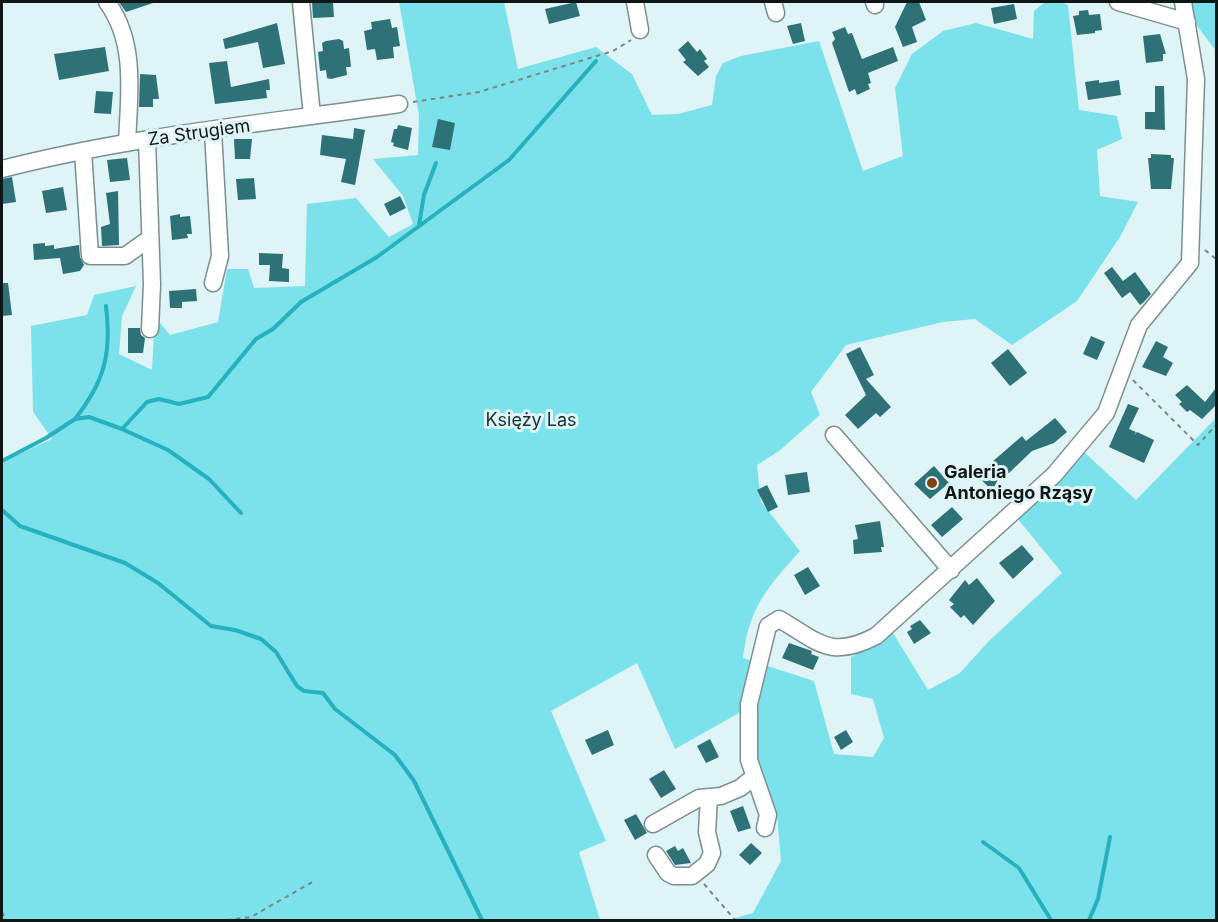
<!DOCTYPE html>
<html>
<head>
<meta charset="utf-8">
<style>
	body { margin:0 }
	#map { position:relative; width:1218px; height:922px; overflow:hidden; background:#dff4f6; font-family:Inter,sans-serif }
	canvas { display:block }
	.frame { position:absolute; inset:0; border:3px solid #0f1616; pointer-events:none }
</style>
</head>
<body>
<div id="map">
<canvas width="1218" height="922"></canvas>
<div class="frame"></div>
</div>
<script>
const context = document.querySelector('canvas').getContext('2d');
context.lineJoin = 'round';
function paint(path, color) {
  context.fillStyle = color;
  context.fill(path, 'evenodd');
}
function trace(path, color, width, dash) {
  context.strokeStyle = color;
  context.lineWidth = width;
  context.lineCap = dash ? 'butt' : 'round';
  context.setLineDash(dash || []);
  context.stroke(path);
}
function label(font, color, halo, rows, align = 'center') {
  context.font = font + ' Inter,sans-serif';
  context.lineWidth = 6;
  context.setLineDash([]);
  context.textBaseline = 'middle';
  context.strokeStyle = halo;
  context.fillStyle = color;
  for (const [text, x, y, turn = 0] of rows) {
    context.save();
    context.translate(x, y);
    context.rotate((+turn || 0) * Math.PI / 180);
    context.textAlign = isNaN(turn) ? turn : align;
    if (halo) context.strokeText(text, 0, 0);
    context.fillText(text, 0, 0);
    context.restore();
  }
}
const green = new Path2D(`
	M 399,2 L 504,2 L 518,69 L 596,47 L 632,74 L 652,115 L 678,114 L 712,105 L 716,76 L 723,63 L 741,56 L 819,41 L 863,171 L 903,156 L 895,88 L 912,54 L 943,31 L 976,23 L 1033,39 L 1034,11 L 1045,2 L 1061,2 L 1068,5 L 1079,110 L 1117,116 L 1122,139 L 1097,150 L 1100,196 L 1138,202 L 1120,237 L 1077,301 L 1012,345 L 975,319 L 943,322 L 846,345 L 811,392 L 820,415 L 779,451 L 757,465 L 761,502 L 800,551 C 767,588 749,607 743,658 L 814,681 L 834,754 L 873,757 L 884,738 L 873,699 L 851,694 L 851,657 L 893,633 L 928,690 L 960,673 L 987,643 L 1062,573 L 1017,518 L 1084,452 L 1136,500 L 1216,418 L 1216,920 L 729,920 L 753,913 L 781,861 L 777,816 L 755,761 L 755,704 L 675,749 L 637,663 L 551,711 L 606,841 L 579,852 L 600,920 L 2,920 L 2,462 L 52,439 L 33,412 L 31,326 L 87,315 L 94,295 L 136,286 L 122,316 L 119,354 L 152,370 L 155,317 L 170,335 L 218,322 L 227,269 L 248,269 L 254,288 L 305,286 L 307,204 L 356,198 L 389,237 L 413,224 L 403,196 L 373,159 L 418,155 L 419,115 Z
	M 1188,2 L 1216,2 L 1216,51 L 1191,18 Z`);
const stream = new Path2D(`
	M 419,225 L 424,195 L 436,163
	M 75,419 C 104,382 112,354 106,306
	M 122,429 L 168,450 L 209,479 L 241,513
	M 2,461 L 46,438 L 75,419 L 89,417 L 122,429 L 147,402 L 159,399 L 179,404 L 208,397 L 256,339 L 273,329 L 301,302 L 377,257 L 509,160 L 596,61
	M 2,510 L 20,526 L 125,563 L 158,583 L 211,626 L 235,630 L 261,639 L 276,652 L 297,686 L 304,691 L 323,693 L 335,709 L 395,755 L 414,781 L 482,920
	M 983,842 L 1019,868 L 1051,920
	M 1089,920 L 1098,899 L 1110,837`);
const building = new Path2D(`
	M 119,2 L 153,2 L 153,3 L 126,12 Z
	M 312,2 L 333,2 L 334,17 L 313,18 Z
	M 576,2 L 580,16 L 549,24 L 545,9 Z
	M 907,2 L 919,2 L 926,20 L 912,27 L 917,42 L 903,47 L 895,27 Z
	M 1014,4 L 1017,19 L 994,24 L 991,8 Z
	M 1088,10 L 1089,15 L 1100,14 L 1102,30 L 1095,31 L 1095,33 L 1077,35 L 1073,16 L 1079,15 L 1079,11 Z
	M 390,19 L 392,28 L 397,27 L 400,46 L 393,47 L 394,58 L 377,60 L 375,49 L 367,50 L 364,31 L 372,29 L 371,22 Z
	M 277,23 L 285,64 L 263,68 L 258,42 L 225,49 L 223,39 Z
	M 801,23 L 805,41 L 793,44 L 787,26 Z
	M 845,27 L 848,34 L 852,33 L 862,59 L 893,47 L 898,61 L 868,73 L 871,83 L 868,84 L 870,89 L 857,95 L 855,89 L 849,92 L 832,43 L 835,39 L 832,32 Z
	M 1160,34 L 1166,54 L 1163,54 L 1163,61 L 1146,63 L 1143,36 Z
	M 339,39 L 343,41 L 344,49 L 349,48 L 351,67 L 346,67 L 347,75 L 331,79 L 327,78 L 326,70 L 320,71 L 318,52 L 323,51 L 322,43 L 326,41 Z
	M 688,41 L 697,52 L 700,49 L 707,59 L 704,61 L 709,67 L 698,76 L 683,62 L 686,60 L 678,50 Z
	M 105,47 L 109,71 L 59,80 L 54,54 Z
	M 227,61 L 231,87 L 269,79 L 270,90 L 266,90 L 267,98 L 215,104 L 209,63 Z
	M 140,74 L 156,75 L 159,99 L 153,99 L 153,107 L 139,107 Z
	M 1099,80 L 1099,83 L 1119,80 L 1121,95 L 1088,100 L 1085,82 Z
	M 1155,86 L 1164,86 L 1165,130 L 1145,129 L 1145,112 L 1155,112 Z
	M 96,91 L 113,92 L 111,114 L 94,113 Z
	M 438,119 L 455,123 L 450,150 L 432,147 Z
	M 398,125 L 412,128 L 408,150 L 393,146 L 394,143 L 391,142 L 394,129 L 397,129 Z
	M 354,128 L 365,130 L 355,185 L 341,182 L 346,159 L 320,155 L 322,135 L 353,139 Z
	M 234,139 L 252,139 L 250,159 L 235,159 Z
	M 1151,154 L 1171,155 L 1171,158 L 1174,158 L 1171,189 L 1151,189 L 1148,158 L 1151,158 Z
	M 127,158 L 130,180 L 110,182 L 107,160 Z
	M 12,177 L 16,202 L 2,204 L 2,179 Z
	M 254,178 L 256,199 L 238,200 L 236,179 Z
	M 63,187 L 67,210 L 46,213 L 42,191 Z
	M 118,191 L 119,245 L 102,246 L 101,227 L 110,224 L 106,193 Z
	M 400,196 L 406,208 L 390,216 L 384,204 Z
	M 180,214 L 180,217 L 190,216 L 192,234 L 187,234 L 188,238 L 172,240 L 170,216 Z
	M 45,243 L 45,246 L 54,245 L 54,249 L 79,245 L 80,257 L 84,265 L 80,271 L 63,274 L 60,258 L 34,260 L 33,244 Z
	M 259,253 L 283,254 L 282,268 L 289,269 L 289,282 L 269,281 L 270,265 L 259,265 Z
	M 1112,267 L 1123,281 L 1135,272 L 1151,294 L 1144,302 L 1140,305 L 1130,292 L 1122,298 L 1104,273 Z
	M 2,283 L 8,283 L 12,315 L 2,316 Z
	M 196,289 L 197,301 L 182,302 L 182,308 L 170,308 L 169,291 Z
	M 128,328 L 140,328 L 141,335 L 145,338 L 143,353 L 128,353 Z
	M 1091,336 L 1105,342 L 1097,360 L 1083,354 Z
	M 1156,341 L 1168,347 L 1163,357 L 1173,363 L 1166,376 L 1142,367 Z
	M 860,347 L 874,375 L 866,379 L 891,407 L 880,417 L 876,413 L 858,429 L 845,415 L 866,395 L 846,354 Z
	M 1008,349 L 1027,373 L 1010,386 L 991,363 Z
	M 1187,385 L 1205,402 L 1216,388 L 1216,405 L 1202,419 L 1190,410 L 1187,412 L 1179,404 L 1182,402 L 1175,395 Z
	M 1128,404 L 1139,408 L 1129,429 L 1136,432 L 1134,435 L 1137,432 L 1154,440 L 1144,463 L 1109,447 Z
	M 1055,418 L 1067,432 L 1054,443 L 1032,451 L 1009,473 L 1000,476 L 992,491 L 977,475 L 1022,436 L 1026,441 Z
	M 934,466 L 949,483 L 930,499 L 914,484 Z
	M 807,472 L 810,492 L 788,495 L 785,475 Z
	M 767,485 L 778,507 L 768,512 L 757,490 Z
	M 952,507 L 963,519 L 942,537 L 931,525 Z
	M 880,521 L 884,547 L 881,547 L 882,552 L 854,554 L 853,540 L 858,539 L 855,525 Z
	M 1022,545 L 1034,559 L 1013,579 L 999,563 Z
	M 808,567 L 820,586 L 805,595 L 794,575 Z
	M 977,578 L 995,601 L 973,625 L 964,615 L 961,618 L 950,607 L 954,604 L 949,600 L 965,580 L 969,585 Z
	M 920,620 L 931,633 L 914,644 L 907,632 L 912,629 L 910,626 Z
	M 789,643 L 812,651 L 811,654 L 819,657 L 813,670 L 782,658 Z
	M 608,730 L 614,745 L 592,755 L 585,740 Z
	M 846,730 L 853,742 L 841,750 L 834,737 Z
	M 710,739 L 719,757 L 706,763 L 697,746 Z
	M 664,770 L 676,789 L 661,798 L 649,779 Z
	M 743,806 L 751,828 L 738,832 L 730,811 Z
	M 636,814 L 647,833 L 635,840 L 624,820 Z
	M 751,843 L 762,853 L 750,865 L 739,855 Z
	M 675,846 L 678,851 L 683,848 L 691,863 L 675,865 L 666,851 Z`);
const path = new Path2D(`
	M 413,102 L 479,92 L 613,51 L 631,40
	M 1205,250 L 1216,259
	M 1133,380 L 1198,445 L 1216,425
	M 704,884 L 735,920
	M 2,912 L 6,920
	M 158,920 L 176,920
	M 227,920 L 251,917 L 314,881`);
const minor = new Path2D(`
	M 107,2 C 137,43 129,95 127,143
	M 301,2 L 312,116
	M 635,2 L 640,30
	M 773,2 L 776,13
	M 874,2 L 875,5
	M 1118,2 L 1187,22
	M 147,140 L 152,284 L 150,329
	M 83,151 L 90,256 L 125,256 L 146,241
	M 2,169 C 131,136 266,123 399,104
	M 213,283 L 220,256 L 213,131
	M 834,435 L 951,570
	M 653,824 L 699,798 L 721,796 L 740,788 L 754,777
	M 765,828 L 768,815 L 749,760 L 749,704 L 768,626 L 779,619 C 819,642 830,660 876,636 L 1054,475 L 1106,413 L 1139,325 L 1190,263 L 1196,79 L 1183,2
	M 656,855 L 668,873 L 674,876 L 692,876 L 707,864 L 712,853 L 707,832 L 709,797`);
const markers = [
	[932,483,6,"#82420b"]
];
const streetNames = [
	["Za Strugiem",199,133,-8]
];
const parkNames = [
	["Księży Las",531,421]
];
const poiNames = [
	["Galeria",944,473],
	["Antoniego Rząsy",944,494]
];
paint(green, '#7be1eb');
trace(stream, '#25b1bd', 4);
paint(building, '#2e7177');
trace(minor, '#7c8f90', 19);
trace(path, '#788687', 2, [4.5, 4.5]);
trace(minor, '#fff', 16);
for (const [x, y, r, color] of markers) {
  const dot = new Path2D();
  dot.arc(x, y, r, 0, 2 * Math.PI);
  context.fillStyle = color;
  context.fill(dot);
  trace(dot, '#dff4f6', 2);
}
label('18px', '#0f1616', '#dff4f6', streetNames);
label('18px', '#1a3032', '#dff4f6', parkNames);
label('bold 18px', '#0f1616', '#dff4f6', poiNames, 'left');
</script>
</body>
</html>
